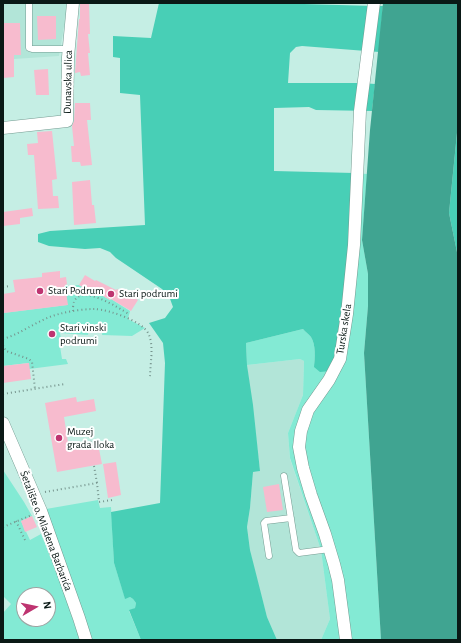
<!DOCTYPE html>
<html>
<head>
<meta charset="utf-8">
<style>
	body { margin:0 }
	#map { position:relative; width:461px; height:643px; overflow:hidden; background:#c5eee4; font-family:"Alegreya Sans",sans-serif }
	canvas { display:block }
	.frame { position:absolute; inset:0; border:4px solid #0a1916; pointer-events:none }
	.north { position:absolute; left:16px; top:587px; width:40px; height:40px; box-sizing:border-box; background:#fff; border:1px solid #9da3a2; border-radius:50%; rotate:81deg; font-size:11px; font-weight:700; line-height:16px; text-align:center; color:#0a1916 }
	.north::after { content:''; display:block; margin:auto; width:14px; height:18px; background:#be3470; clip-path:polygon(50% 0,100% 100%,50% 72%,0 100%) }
</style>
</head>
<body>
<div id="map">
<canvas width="461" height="643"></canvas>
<div class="frame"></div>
<div class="north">N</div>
</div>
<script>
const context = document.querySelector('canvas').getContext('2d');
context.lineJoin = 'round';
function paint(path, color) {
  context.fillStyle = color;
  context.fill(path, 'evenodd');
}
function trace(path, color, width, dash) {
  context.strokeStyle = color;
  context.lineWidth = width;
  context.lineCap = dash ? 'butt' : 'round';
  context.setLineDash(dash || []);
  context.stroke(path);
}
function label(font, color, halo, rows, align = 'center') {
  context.font = font + ' "Alegreya Sans",sans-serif';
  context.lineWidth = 4;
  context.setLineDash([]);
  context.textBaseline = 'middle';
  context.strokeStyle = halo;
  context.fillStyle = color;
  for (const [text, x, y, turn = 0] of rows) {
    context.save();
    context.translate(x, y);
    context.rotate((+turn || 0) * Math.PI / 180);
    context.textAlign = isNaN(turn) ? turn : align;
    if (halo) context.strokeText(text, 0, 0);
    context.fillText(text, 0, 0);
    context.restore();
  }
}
const built = new Path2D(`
	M 3,3 L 68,3 L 59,56 L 14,59 L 14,55 L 3,55 Z
	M 300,359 L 304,361 L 303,395 L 288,433 L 290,459 L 321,550 L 330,619 L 321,640 L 277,640 L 267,617 L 255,573 L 250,550 L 247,527 L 250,508 L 253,472 L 260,471 L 247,365 Z`);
const green = new Path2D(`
	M 354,173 L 367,174 L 362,240 L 368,274 L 368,306 L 364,353 L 381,640 L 321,640 L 330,619 L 321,550 L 290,458 L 288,433 L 303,395 L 304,361 L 300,359 L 247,365 L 246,343 L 303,329 C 305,332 309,334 311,337 C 316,345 315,358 314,367 Z
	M 79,285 L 90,292 L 92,290 L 99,295 L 100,294 L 110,300 L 111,299 L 130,311 L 128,319 L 145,328 L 132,336 L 102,335 L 103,327 L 89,325 L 88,335 L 60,333 L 61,339 L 59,340 L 62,359 L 66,359 L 68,364 L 29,369 L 28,363 L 3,366 L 3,313 L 67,305 L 65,286 Z
	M 3,470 L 24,502 L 32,516 L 21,521 L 30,540 L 41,534 L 57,572 L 80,640 L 3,640 L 3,613 L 11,604 L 3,596 ZM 24,595 L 48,595 L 48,619 L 24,619 Z
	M 98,500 L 100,508 L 111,507 L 114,563 L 125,598 L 130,597 L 133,599 L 136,603 L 135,608 L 129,611 L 141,640 L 90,640 L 46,509 Z`);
const forest = new Path2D(`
	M 159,3 L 270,3 L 373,6 L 383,6 L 379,52 L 302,46 L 296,47 L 290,53 L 288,83 L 363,83 L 375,84 L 372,111 L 316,110 L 309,107 L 274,108 L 274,171 L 354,173 L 354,188 L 339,343 L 330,371 L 320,372 L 314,367 C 315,358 316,345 311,337 C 309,334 305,332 303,329 L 246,343 L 247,365 L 253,405 L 260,471 L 253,472 L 250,508 L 247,527 L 250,550 L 267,617 L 277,640 L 141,640 L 129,610 L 135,608 L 136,603 L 133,599 L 130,597 L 125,599 L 114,563 L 111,512 L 160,503 L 165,363 L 163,343 L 149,323 L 165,318 L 173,307 L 169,296 L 162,289 L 116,258 L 110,252 L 100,248 L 85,249 L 49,246 L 38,242 L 38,234 L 50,231 L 145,225 L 140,95 L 120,93 L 120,58 L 113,57 L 113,36 L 151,38 Z
	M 458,123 L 458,257 L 449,213 Z`);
const water = new Path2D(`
	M 383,3 L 458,3 L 458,123 L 449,213 L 458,257 L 458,640 L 381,640 L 364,353 L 368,306 L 368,274 L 362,240 L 370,130 Z`);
const building = new Path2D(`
	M 80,3 L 89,3 L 90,34 L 88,34 L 90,53 L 88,53 L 90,75 L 81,76 L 80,72 L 75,73 L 79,19 L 80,19 Z
	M 37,16 L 56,16 L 56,39 L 38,40 Z
	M 4,23 L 20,23 L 21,55 L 14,55 L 14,77 L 3,78 Z
	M 48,69 L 49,95 L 36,95 L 34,70 Z
	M 75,103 L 90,103 L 91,120 L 87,120 L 92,165 L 81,166 L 80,162 L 72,162 L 71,146 L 74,146 L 72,126 L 74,121 Z
	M 52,131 L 57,179 L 52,180 L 53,196 L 58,196 L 59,208 L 38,209 L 34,155 L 28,155 L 27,144 L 38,143 L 37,132 Z
	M 90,180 L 92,205 L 94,205 L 96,223 L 74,225 L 72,182 Z
	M 32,208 L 33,216 L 20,218 L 20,224 L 3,226 L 3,212 Z
	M 60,271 L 60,278 L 66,277 L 67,284 L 65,285 L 68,305 L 4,313 L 3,294 L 15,292 L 13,280 L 42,277 L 42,273 Z
	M 85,275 L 95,281 L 96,280 L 116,290 L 117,289 L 126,295 L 127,293 L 138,300 L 131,311 L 111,299 L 110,300 L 92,290 L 91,292 L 79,285 Z
	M 29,363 L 31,379 L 3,383 L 3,366 Z
	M 76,397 L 77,402 L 94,399 L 96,411 L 64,417 L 69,449 L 98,444 L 102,464 L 57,472 L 45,403 Z
	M 116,462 L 121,495 L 108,498 L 103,464 Z
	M 279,484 L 283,510 L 267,512 L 263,487 Z
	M 32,516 L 37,527 L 25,532 L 21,521 Z`);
const path = new Path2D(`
	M 3,287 L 10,286
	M 73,311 C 73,309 73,304 74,302 C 81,283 120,309 129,314
	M 3,339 C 23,333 39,319 59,314 C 70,311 84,309 95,309 C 109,310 144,321 149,335 C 154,347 150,364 150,378
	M 3,345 L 6,351 L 29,359 L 32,362 L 35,389
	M 3,394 L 65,384
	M 89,433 L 91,445
	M 94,466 L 97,483
	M 45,492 L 97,483 L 99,502 L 112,500
	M 16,521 L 25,540
	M 3,527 L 32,515`);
const lane = new Path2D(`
	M 29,3 L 29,48 L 32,49 L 69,49
	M 284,476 L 296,550 L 299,553 L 330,549
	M 269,556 L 264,523 L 266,521 L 291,518`);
const street = new Path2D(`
	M 3,128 L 67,121 L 68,57 L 73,3
	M 3,423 L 41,511 L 79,618 L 86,640
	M 346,640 L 338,580 L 334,564 L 325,534 L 311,495 L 303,468 L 299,447 L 301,431 L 308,410 L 329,380 L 340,359 L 347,314 L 354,245 L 360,111 L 374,3`);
const markers = [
	[40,291,4,"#be3470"],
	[111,294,4,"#be3470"],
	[52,334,4,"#be3470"],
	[59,438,4,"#be3470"]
];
const streetNames = [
	["Dunavska ulica",68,82,-89],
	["Turska skela",344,329,-81],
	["Šetalište o. Mladena Barbarića",46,531,69]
];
const poiNames = [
	["Stari Podrum",48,291],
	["Stari podrumi",119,294],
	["Stari vinski",60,328],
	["podrumi",60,341],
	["Muzej",67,432],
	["grada Iloka",67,445]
];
paint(built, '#b2e5d8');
paint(green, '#83ead4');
paint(forest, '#48cfb6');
paint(water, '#40a491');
paint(building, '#f7bbce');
trace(lane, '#749b91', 7);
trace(street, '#749b91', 13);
trace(path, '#76948d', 2, [1, 3]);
trace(lane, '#fff', 6);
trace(street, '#fff', 12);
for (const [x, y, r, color] of markers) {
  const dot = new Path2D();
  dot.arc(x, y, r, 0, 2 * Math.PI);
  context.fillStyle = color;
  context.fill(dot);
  trace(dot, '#fff', 1.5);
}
label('11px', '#0a1916', '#fff', streetNames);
label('11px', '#0a1916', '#fff', poiNames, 'left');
</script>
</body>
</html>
